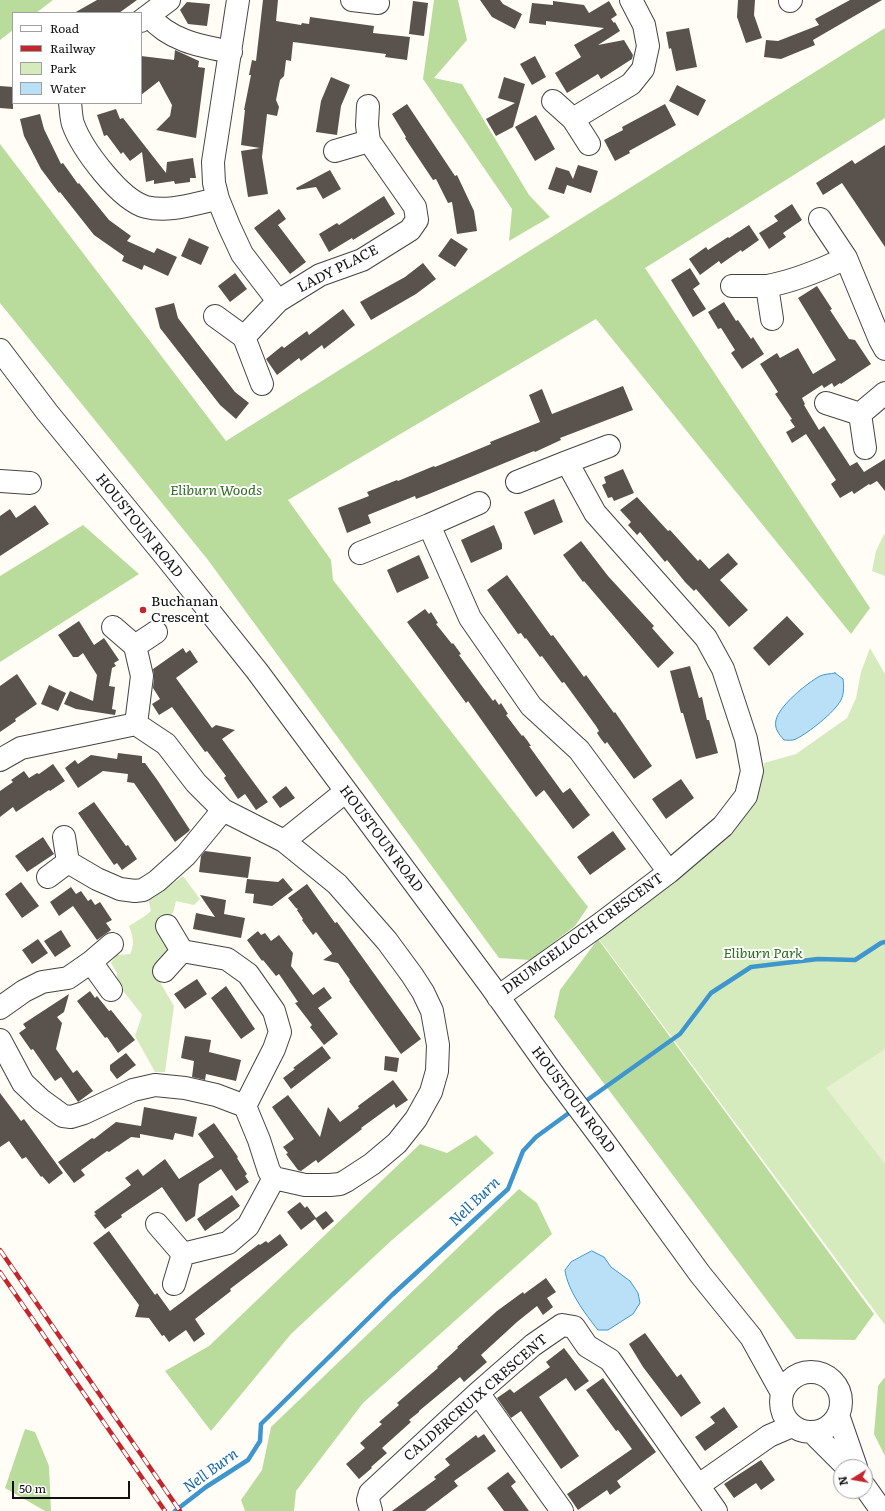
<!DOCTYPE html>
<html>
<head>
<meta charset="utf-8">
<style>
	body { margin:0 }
	#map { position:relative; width:885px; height:1511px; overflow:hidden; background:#fffdf5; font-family:Literata,serif }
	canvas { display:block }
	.legend { position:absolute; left:12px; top:12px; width:130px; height:92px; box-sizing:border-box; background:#fff; border:1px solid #a0a0a0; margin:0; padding:5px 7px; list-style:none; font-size:12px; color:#111 }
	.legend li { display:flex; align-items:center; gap:8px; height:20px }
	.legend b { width:20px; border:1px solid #a0a0a0 }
	.north { position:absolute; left:833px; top:1459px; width:40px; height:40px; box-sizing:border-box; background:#fff; border:1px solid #a0a0a0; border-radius:50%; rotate:259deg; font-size:11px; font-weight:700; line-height:16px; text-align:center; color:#111 }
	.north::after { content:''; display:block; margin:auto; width:14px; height:18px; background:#c4262e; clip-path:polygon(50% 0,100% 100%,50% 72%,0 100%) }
	.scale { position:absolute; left:12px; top:1481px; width:118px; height:18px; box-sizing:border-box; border:2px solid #111; border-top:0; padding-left:5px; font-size:12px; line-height:14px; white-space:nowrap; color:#111; -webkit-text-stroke:3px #fff; paint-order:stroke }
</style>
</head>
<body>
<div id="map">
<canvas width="885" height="1511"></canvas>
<ul class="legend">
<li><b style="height:5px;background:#fff"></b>Road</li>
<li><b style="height:5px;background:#c4262e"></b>Railway</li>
<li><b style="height:11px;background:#d5ebbd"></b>Park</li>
<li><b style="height:11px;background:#b9e0f7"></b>Water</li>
</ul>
<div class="north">N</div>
<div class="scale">50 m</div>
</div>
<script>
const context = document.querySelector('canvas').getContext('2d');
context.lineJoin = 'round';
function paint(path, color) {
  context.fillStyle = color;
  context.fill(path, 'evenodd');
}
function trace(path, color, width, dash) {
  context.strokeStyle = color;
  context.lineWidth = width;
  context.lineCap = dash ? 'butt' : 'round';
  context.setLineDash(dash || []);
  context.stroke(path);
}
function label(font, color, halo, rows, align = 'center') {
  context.font = font + ' Literata,serif';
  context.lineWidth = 4;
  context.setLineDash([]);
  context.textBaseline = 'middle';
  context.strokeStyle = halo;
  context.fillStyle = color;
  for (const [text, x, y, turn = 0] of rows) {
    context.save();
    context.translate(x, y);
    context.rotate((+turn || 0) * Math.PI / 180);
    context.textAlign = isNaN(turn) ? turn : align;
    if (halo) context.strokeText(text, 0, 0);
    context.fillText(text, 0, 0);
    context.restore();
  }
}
const green = new Path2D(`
	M 884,534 L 885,535 L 885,576 L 872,571 L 876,551 Z
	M 870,648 L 885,674 L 885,1325 L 599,939 L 742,808 L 764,773 L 764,763 L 796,754 L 847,718 L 856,698 L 861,672 Z
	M 183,876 L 200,899 L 194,905 L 176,901 L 173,913 L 162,918 L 173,944 L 161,984 L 174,1006 L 165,1072 L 155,1072 L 135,1036 L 142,1015 L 117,983 L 117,973 L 111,963 L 116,955 L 130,954 C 135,945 133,936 129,926 L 145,916 L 151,911 L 148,898 L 158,894 Z`);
const forest = new Path2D(`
	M 0,0 L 53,0 L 36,13 L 13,13 L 13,30 L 0,40 Z
	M 434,0 L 458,0 L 467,40 L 434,78 L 462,84 L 529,195 L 550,217 L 509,241 L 512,209 L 423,79 Z
	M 885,28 L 885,118 L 645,268 L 870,608 L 851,634 L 596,319 L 288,500 L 331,560 L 333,580 L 588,907 L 575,926 L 530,960 L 499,958 L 208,560 L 0,303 L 0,144 L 226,441 Z
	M 83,525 L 139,574 L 0,662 L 0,576 Z
	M 598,939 L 874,1314 L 855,1340 L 796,1339 L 554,1017 L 560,990 Z
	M 476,1135 L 494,1153 L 392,1240 L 291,1334 L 211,1431 L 165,1371 L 209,1346 L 420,1144 L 447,1153 Z
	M 519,1189 L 537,1203 L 552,1234 L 363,1403 L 296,1491 L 294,1511 L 245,1511 L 241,1500 L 262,1470 L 271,1427 Z
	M 885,1377 L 885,1456 L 874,1434 L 878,1386 Z
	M 25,1429 L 35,1432 L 49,1466 L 51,1511 L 45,1511 L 5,1488 Z`);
const pitch = new Path2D(`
	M 885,1049 L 885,1164 L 826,1088 Z`);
const water = new Path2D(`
	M 835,673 L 843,679 C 844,686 844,694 841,700 C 834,713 808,733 796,739 C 792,741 787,740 784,740 C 779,734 774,729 776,720 C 779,706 807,683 820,676 C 824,674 830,674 835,673 Z
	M 592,1251 L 604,1257 L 611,1267 L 630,1281 L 638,1293 L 640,1303 L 633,1314 L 608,1330 L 598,1330 C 585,1314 567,1289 565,1270 L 571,1262 Z`);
const stream = new Path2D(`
	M 583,1103 L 680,1034 L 711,993 L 751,967 L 818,959 L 855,960 L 881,943 L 885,942
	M 175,1511 L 206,1487 L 248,1460 L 260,1441 L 261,1424 L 392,1295 L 508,1189 L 523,1151 L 536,1137 L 573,1110`);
const building = new Path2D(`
	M 97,0 L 137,0 L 119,13 L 74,13 Z
	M 263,0 L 278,0 L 276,21 L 301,25 L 302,23 L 309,24 L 310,17 L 331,20 L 374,26 L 373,33 L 410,37 L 407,60 L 385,57 L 386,54 L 293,42 L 291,61 L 286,60 L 284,76 L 280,80 L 276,100 L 279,107 L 277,116 L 267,114 L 262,157 L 268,194 L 248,197 L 241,151 L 260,148 L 241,145 L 245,110 L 244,110 L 251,75 L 249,75 L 252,60 L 256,61 Z
	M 480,0 L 500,0 L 503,4 L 522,14 L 515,29 L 492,17 Z
	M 738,0 L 755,0 L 754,15 L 762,38 L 746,43 L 737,17 Z
	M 850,0 L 882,0 L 813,40 L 815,45 L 781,59 L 764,57 L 766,40 L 778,41 L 819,25 L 815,19 Z
	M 413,1 L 428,3 L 424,36 L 409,34 Z
	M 553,1 L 584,5 L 589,13 L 609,1 L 617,15 L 611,19 L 614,23 L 615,22 L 620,31 L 598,45 L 624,40 L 633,55 L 632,59 L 601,79 L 598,74 L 567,93 L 555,73 L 581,57 L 574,45 L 604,28 L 546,21 L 546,25 L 529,23 L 532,3 L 553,5 Z
	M 187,2 L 210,4 L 207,26 L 188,24 L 180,10 Z
	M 689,28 L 697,67 L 676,71 L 671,48 L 669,49 L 666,32 Z
	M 175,50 L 199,61 L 198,67 L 205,68 L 196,138 L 156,130 L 170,116 L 172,105 L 159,81 L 141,95 L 141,56 L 174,60 Z
	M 535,56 L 546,77 L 532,85 L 520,64 Z
	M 331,77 L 350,85 L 341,106 L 337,135 L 316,132 L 321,101 Z
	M 504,77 L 525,84 L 513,127 L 496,136 L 486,119 L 515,103 L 498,98 Z
	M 677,85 L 706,100 L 698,116 L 669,101 Z
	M 0,86 L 13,87 L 13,109 L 0,108 Z
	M 407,104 L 455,176 L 457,175 L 474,211 L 477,231 L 457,234 L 452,202 L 448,203 L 436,179 L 433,180 L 405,138 L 406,137 L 392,114 Z
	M 665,104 L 676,125 L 629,151 L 630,153 L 615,161 L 604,140 L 623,130 L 622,127 Z
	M 116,109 L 120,119 L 123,118 L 166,173 L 167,162 L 193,158 L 196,178 L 190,178 L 190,182 L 175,184 L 174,181 L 154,184 L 154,180 L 146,182 L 142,152 L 130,161 L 123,152 L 121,154 L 107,135 L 104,136 L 97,115 Z
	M 40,114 L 44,129 L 61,164 L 63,163 L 78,184 L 79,183 L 109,220 L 131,236 L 127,241 L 154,253 L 157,248 L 177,257 L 168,276 L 144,265 L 142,270 L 122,261 L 124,256 L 94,235 L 60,192 L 59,193 L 41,169 L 24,136 L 20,119 Z
	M 536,115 L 555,149 L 535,161 L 515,127 Z
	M 885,145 L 885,247 L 842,183 L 823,195 L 816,183 L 852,160 L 855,164 Z
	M 578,165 L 598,171 L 591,193 L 567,185 L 564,194 L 548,189 L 556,167 L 569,171 L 573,179 Z
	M 330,170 L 341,189 L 323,199 L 316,187 L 297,190 L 296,188 Z
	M 384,196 L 395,214 L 353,240 L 352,238 L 329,252 L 319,234 L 337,223 L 339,225 Z
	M 792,204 L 802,220 L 783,233 L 786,237 L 769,249 L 759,233 L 778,221 L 774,216 Z
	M 279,209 L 286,219 L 278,225 L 306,262 L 290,274 L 254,228 Z
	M 749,225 L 759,240 L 742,252 L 741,250 L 721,264 L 719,261 L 700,275 L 689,259 L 706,247 L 708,250 L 728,237 L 729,238 Z
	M 189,238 L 209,247 L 201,265 L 181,256 Z
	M 451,238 L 468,249 L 455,267 L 438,256 Z
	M 423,263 L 436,279 L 416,294 L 371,320 L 360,302 L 405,277 Z
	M 690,268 L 700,284 L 693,289 L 706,309 L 693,317 L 671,280 Z
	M 235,273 L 247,289 L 230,302 L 218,286 Z
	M 817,286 L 832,309 L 830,310 L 849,339 L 855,340 L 871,364 L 841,384 L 840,383 L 834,387 L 832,383 L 824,388 L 822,385 L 802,398 L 805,404 L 804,405 L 819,430 L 824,426 L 850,466 L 857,462 L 864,472 L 885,459 L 885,491 L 877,481 L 870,485 L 869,484 L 854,494 L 852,491 L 840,498 L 831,484 L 836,480 L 806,434 L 792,443 L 786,432 L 795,427 L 790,420 L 792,419 L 775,394 L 778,392 L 760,364 L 777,353 L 780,358 L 798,348 L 813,374 L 836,360 L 798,298 Z
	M 724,302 L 736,321 L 738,320 L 751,339 L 753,337 L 764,354 L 742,369 L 731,353 L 735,350 L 721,328 L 718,329 L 708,312 Z
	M 174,303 L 178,318 L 197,343 L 235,392 L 249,403 L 236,419 L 220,405 L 160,328 L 155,308 Z
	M 343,309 L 355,325 L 324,349 L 322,345 L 301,361 L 299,358 L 277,375 L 266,359 L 282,346 L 284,348 L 307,331 L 309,335 Z
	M 623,386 L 633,410 L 560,438 L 561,440 L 535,452 L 534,451 L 429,494 L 416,499 L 415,496 L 368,515 L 371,523 L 347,533 L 338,508 L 369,496 L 367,492 L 397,480 L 398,481 L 434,466 L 435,467 L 491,444 L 490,442 L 540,422 L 529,395 L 542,389 L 552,414 Z
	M 623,469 L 634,493 L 614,501 L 612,497 L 608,498 L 602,485 L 606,483 L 604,477 Z
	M 637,497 L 668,531 L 670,530 L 698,561 L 700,559 L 709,569 L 728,553 L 738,564 L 720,580 L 748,610 L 729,627 L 696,589 L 694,591 L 685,582 L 667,560 L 665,562 L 640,532 L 637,535 L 628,525 L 631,522 L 620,510 Z
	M 554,499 L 563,522 L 534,535 L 524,512 Z
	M 35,505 L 49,524 L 0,556 L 0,516 L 10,509 L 16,518 Z
	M 494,525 L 502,544 L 502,549 L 471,563 L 461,540 Z
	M 581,541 L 608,576 L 654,626 L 652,628 L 674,653 L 658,668 L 584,581 L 583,582 L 563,555 Z
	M 419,555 L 429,578 L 397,593 L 387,570 Z
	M 507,575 L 551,636 L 553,635 L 584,677 L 586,675 L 614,713 L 615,712 L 652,766 L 634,779 L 607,742 L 605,744 L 601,739 L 597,733 L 599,731 L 596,726 L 564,682 L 562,683 L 542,656 L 540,657 L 526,638 L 525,639 L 521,633 L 518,634 L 487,590 Z
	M 425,609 L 429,614 L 431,612 L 438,623 L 436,624 L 452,644 L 453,643 L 461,654 L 459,655 L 493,701 L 495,699 L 499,705 L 501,703 L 508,714 L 506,715 L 522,736 L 523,735 L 527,740 L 531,746 L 529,746 L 563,793 L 570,788 L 590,815 L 573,829 L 544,790 L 536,797 L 468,701 L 466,703 L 407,622 Z
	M 787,616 L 804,634 L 769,666 L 753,648 Z
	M 79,621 L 94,645 L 104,638 L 119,660 L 114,663 L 116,666 L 112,668 L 109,686 L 115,687 L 112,709 L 116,710 L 115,715 L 76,709 L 64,704 L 70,691 L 93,701 L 97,675 L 83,653 L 78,657 L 73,657 L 58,635 Z
	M 183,648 L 186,653 L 190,650 L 198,662 L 176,678 L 212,728 L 216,725 L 235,730 L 222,739 L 268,802 L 256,810 L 245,794 L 238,799 L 224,778 L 226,776 L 207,751 L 205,752 L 172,707 L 159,715 L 152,704 L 160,699 L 153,688 L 154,677 L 153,669 Z
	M 690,666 L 699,698 L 702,697 L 707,720 L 709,720 L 718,753 L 696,759 L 683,713 L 681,713 L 670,671 Z
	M 17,674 L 37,704 L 15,719 L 16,721 L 0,732 L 0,686 Z
	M 49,685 L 66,693 L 58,711 L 41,704 Z
	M 118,753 L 142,756 L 142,763 L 145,763 L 158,781 L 190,830 L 188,832 L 175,842 L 134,783 L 127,782 L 128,774 L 103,771 L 78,788 L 65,768 L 75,760 L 78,764 L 91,755 L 117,759 Z
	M 53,764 L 65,781 L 50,791 L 49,790 L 16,812 L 13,807 L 0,817 L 0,791 L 13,782 L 11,780 L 24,771 L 29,778 L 37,773 L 39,774 Z
	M 681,779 L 694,798 L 666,819 L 652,799 Z
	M 286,786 L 295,798 L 280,808 L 272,797 Z
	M 94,802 L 126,846 L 128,845 L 137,859 L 122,870 L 117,863 L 114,865 L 78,813 Z
	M 613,831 L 626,849 L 590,875 L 577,857 Z
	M 43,837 L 54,854 L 27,872 L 15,856 Z
	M 205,851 L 251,857 L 248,878 L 199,872 L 201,856 Z
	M 283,878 L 293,890 L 272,906 L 253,903 L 254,894 L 245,893 L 247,879 L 278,882 Z
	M 21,882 L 39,906 L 22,918 L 5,894 Z
	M 307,884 L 335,923 L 337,922 L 421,1039 L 401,1054 L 349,981 L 350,980 L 338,963 L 323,960 L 332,954 L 331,952 L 316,932 L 313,935 L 302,920 L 303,919 L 297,910 L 298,909 L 296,908 L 288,898 Z
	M 71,887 L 76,894 L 81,891 L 88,901 L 91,899 L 95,905 L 100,902 L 112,920 L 106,923 L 111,930 L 97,940 L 73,906 L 59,916 L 50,902 Z
	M 200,895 L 226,900 L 224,914 L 245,918 L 241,938 L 193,929 L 196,913 L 215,917 Z
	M 61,930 L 71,946 L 55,957 L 44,941 Z
	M 258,931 L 261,935 L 265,933 L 271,941 L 279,935 L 293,953 L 291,966 L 313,995 L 324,987 L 332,998 L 318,1008 L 338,1034 L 324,1045 L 310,1027 L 312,1025 L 295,1003 L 298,1002 L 279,974 L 276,976 L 263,960 L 262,961 L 247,940 Z
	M 38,939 L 48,953 L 32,964 L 22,950 Z
	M 197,979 L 207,994 L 185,1009 L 174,994 Z
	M 226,986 L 255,1029 L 241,1039 L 211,998 Z
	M 90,991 L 95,998 L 97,996 L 109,1011 L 111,1010 L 135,1040 L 118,1053 L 107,1037 L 105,1038 L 77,1001 Z
	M 69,994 L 64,1012 L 57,1017 L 62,1023 L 56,1049 L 73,1073 L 77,1070 L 93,1091 L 78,1102 L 61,1077 L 55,1081 L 33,1049 L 31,1050 L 19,1033 L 26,1028 L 23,1024 Z
	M 185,1036 L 211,1040 L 209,1052 L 241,1060 L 236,1081 L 206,1074 L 205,1080 L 192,1077 L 194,1061 L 181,1058 Z
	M 322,1046 L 331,1058 L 291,1089 L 283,1078 L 295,1069 L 293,1068 Z
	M 126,1053 L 136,1065 L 117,1079 L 110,1070 L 110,1065 Z
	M 385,1056 L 399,1058 L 397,1072 L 384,1070 Z
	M 393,1080 L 408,1100 L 396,1108 L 394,1104 L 361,1128 L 362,1129 L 318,1163 L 316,1160 L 301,1171 L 298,1170 L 286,1154 L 288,1153 L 283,1147 L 294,1139 L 272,1107 L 288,1095 L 320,1137 L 328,1107 L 340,1122 L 359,1108 L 358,1106 Z
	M 0,1093 L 21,1121 L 24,1119 L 63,1173 L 49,1184 L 42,1176 L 41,1177 L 26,1157 L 22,1159 L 9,1141 L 0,1147 Z
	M 144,1107 L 197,1117 L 193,1137 L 175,1133 L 173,1140 L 140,1134 L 140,1138 L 131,1137 L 109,1152 L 107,1151 L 81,1170 L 85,1175 L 74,1183 L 58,1162 L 92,1138 L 94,1139 L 116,1122 L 141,1126 Z
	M 214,1123 L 238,1157 L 237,1158 L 247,1174 L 245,1176 L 249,1182 L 236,1191 L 221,1169 L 199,1184 L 195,1216 L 186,1222 L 162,1187 L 121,1215 L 122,1217 L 105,1229 L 94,1215 L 96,1214 L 94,1212 L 131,1185 L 125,1178 L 138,1169 L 143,1176 L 165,1159 L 179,1179 L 214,1157 L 198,1134 Z
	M 232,1195 L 240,1206 L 205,1231 L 197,1219 Z
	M 300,1202 L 305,1208 L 307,1206 L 316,1218 L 326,1211 L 334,1221 L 323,1230 L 315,1219 L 301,1230 L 287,1212 Z
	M 109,1231 L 155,1295 L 157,1293 L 170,1311 L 259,1244 L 260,1245 L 266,1241 L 268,1243 L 280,1234 L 288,1245 L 230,1289 L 231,1291 L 195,1319 L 205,1334 L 194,1342 L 186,1330 L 169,1342 L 164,1335 L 162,1336 L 149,1318 L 135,1317 L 139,1305 L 93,1243 Z
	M 546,1278 L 556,1292 L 547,1298 L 553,1307 L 543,1315 L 537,1306 L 517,1322 L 481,1355 L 487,1362 L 464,1382 L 460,1377 L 419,1411 L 419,1412 L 409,1420 L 411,1422 L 382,1448 L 387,1453 L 371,1467 L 372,1468 L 359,1479 L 346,1464 L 365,1448 L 360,1443 L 382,1424 L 379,1422 L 399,1405 L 397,1403 L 438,1368 L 437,1367 L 458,1348 L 457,1347 L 497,1311 L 523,1292 L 524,1294 Z
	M 645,1333 L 677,1377 L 681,1374 L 701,1403 L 681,1417 L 643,1367 L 629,1344 Z
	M 564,1348 L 589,1381 L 575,1391 L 566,1378 L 539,1397 L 579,1456 L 561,1469 L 521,1411 L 511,1418 L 497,1398 L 510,1389 L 514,1393 L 550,1367 L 546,1362 Z
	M 603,1378 L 656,1452 L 617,1481 L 621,1487 L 610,1495 L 607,1490 L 578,1510 L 567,1494 L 632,1449 L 618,1430 L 616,1431 L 586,1390 Z
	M 724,1407 L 738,1427 L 705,1451 L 695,1437 L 715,1423 L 710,1417 Z
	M 484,1434 L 496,1451 L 454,1481 L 458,1486 L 425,1511 L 392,1511 L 436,1479 L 434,1477 L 450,1465 L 445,1459 L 476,1435 L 478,1438 Z
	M 761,1460 L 775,1480 L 761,1490 L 756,1483 L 734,1498 L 724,1484 Z
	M 508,1472 L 516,1482 L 511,1486 L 529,1511 L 504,1511 L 487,1488 Z`);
const minor = new Path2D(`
	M 238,0 L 213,162 L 214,183 L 218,199 L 229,226 L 242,254 L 278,301
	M 352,0 L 378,3
	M 790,1 L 791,0
	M 149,16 C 170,41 200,46 231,52
	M 141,21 L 169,0
	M 553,101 L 573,119 L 589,144
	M 70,103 C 71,110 71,118 73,124 C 82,149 120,200 146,207 C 169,213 196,203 218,199
	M 573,119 L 631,84 L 643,69 L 648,46 L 644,25 L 631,0
	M 335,151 L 369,141
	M 820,219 L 846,258 L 880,340 L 885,349
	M 732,286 L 767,286
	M 215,316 L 244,337 L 262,384
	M 772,319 L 767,286 C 795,281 821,270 846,258
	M 244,337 L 278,301 L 320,275 L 362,260 L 410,230 L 417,220 L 415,207 L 369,141 L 367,125 L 368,106
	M 0,350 L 47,412 L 166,557 L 257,671 L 490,985 L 551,1071 L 605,1143 L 700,1274 L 751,1337 L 782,1393
	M 826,403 L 860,414
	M 609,446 L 567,462 L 595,513 L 706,638 L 723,669 L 746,739 L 752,771 L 746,796 L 723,826 L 669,872
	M 865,448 L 860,414 L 885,393
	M 0,481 L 30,483
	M 517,482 L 567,462
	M 429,525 L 479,503
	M 360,553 L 429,525 L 470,618 L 531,706 L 579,750 L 669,872 L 599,925 L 498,997
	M 113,627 L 135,646 L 156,632
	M 135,646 L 142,676 L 136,724
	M 0,760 L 21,748 L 136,724 L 166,744 L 196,783 L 223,810 L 284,841 L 337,884 L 387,941 L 412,975 L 423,992 L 432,1011 L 438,1045 L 437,1071 L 431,1092 L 416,1119 L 397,1143 L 372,1164 L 346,1181 L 340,1184 L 330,1185 L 305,1185 L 274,1178 L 269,1171 L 259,1140 L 245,1106 L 216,1095 L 185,1088 L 155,1085 L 133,1090 L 84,1113 L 71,1117 L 63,1116 L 41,1100 L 23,1083 L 0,1040
	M 64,837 L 68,862
	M 284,841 L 345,792
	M 48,877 L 68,862 L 97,879 L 120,889 L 135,891 L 143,890 L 157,881 L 186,855 L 223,810
	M 182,951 L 227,959 L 248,974 L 274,1011 L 280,1032 L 274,1049 L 245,1106
	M 91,962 L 111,990
	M 164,971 L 182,951 L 167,926
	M 0,1008 L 24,991 L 42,982 L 68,978 L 91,962 L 112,944
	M 157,1224 L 183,1254
	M 174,1284 L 183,1254 L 228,1243 L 248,1226 L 274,1178
	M781 1402a30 30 0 1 1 60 0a30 30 0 1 1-60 0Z
	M 478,1393 L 562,1511
	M 838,1415 L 856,1467
	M 813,1433 L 847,1467
	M 699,1485 L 769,1436 L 792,1426
	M 865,1487 L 882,1511
	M 371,1511 L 368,1500 L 370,1493 L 478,1393 L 533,1345 L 562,1325 L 574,1327 L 587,1346 L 610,1360 L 716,1511`);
const rail = new Path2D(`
	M 0,1250 L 180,1511
	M 0,1272 L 165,1511`);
const markers = [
	[143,610,4,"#c4262e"]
];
const streetNames = [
	["LADY PLACE",338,269,-27],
	["HOUSTOUN ROAD",139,526,51],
	["HOUSTOUN ROAD",381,839,53],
	["DRUMGELLOCH CRESCENT",583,934,-36],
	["HOUSTOUN ROAD",573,1100,53],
	["CALDERCRUIX CRESCENT",476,1398,-41]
];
const parkNames = [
	["Eliburn Woods",216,491],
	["Eliburn Park",763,954]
];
const poiNames = [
	["Buchanan",151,602],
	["Crescent",151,618]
];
const waterNames = [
	["Nell Burn",475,1202,-44],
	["Nell Burn",211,1471,-36]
];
paint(green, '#d5ebbd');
paint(forest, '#b9dc9c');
paint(pitch, '#e6f2cf');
paint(water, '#b9e0f7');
trace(water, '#3f96cf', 1);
trace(stream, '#3f96cf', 4.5);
paint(building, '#5a524d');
trace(minor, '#444', 24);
trace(minor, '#fff', 22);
trace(rail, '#c4262e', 4.5);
trace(rail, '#fff', 3, [9]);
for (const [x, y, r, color] of markers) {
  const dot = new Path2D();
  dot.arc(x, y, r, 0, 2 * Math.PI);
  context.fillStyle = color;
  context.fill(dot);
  trace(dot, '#fff', 1.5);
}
label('14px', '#111', '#fff', streetNames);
label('italic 14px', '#2f6b1f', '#fff', parkNames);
label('14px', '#111', '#fff', poiNames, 'left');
label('italic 15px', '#1768a6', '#fff', waterNames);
</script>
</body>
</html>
